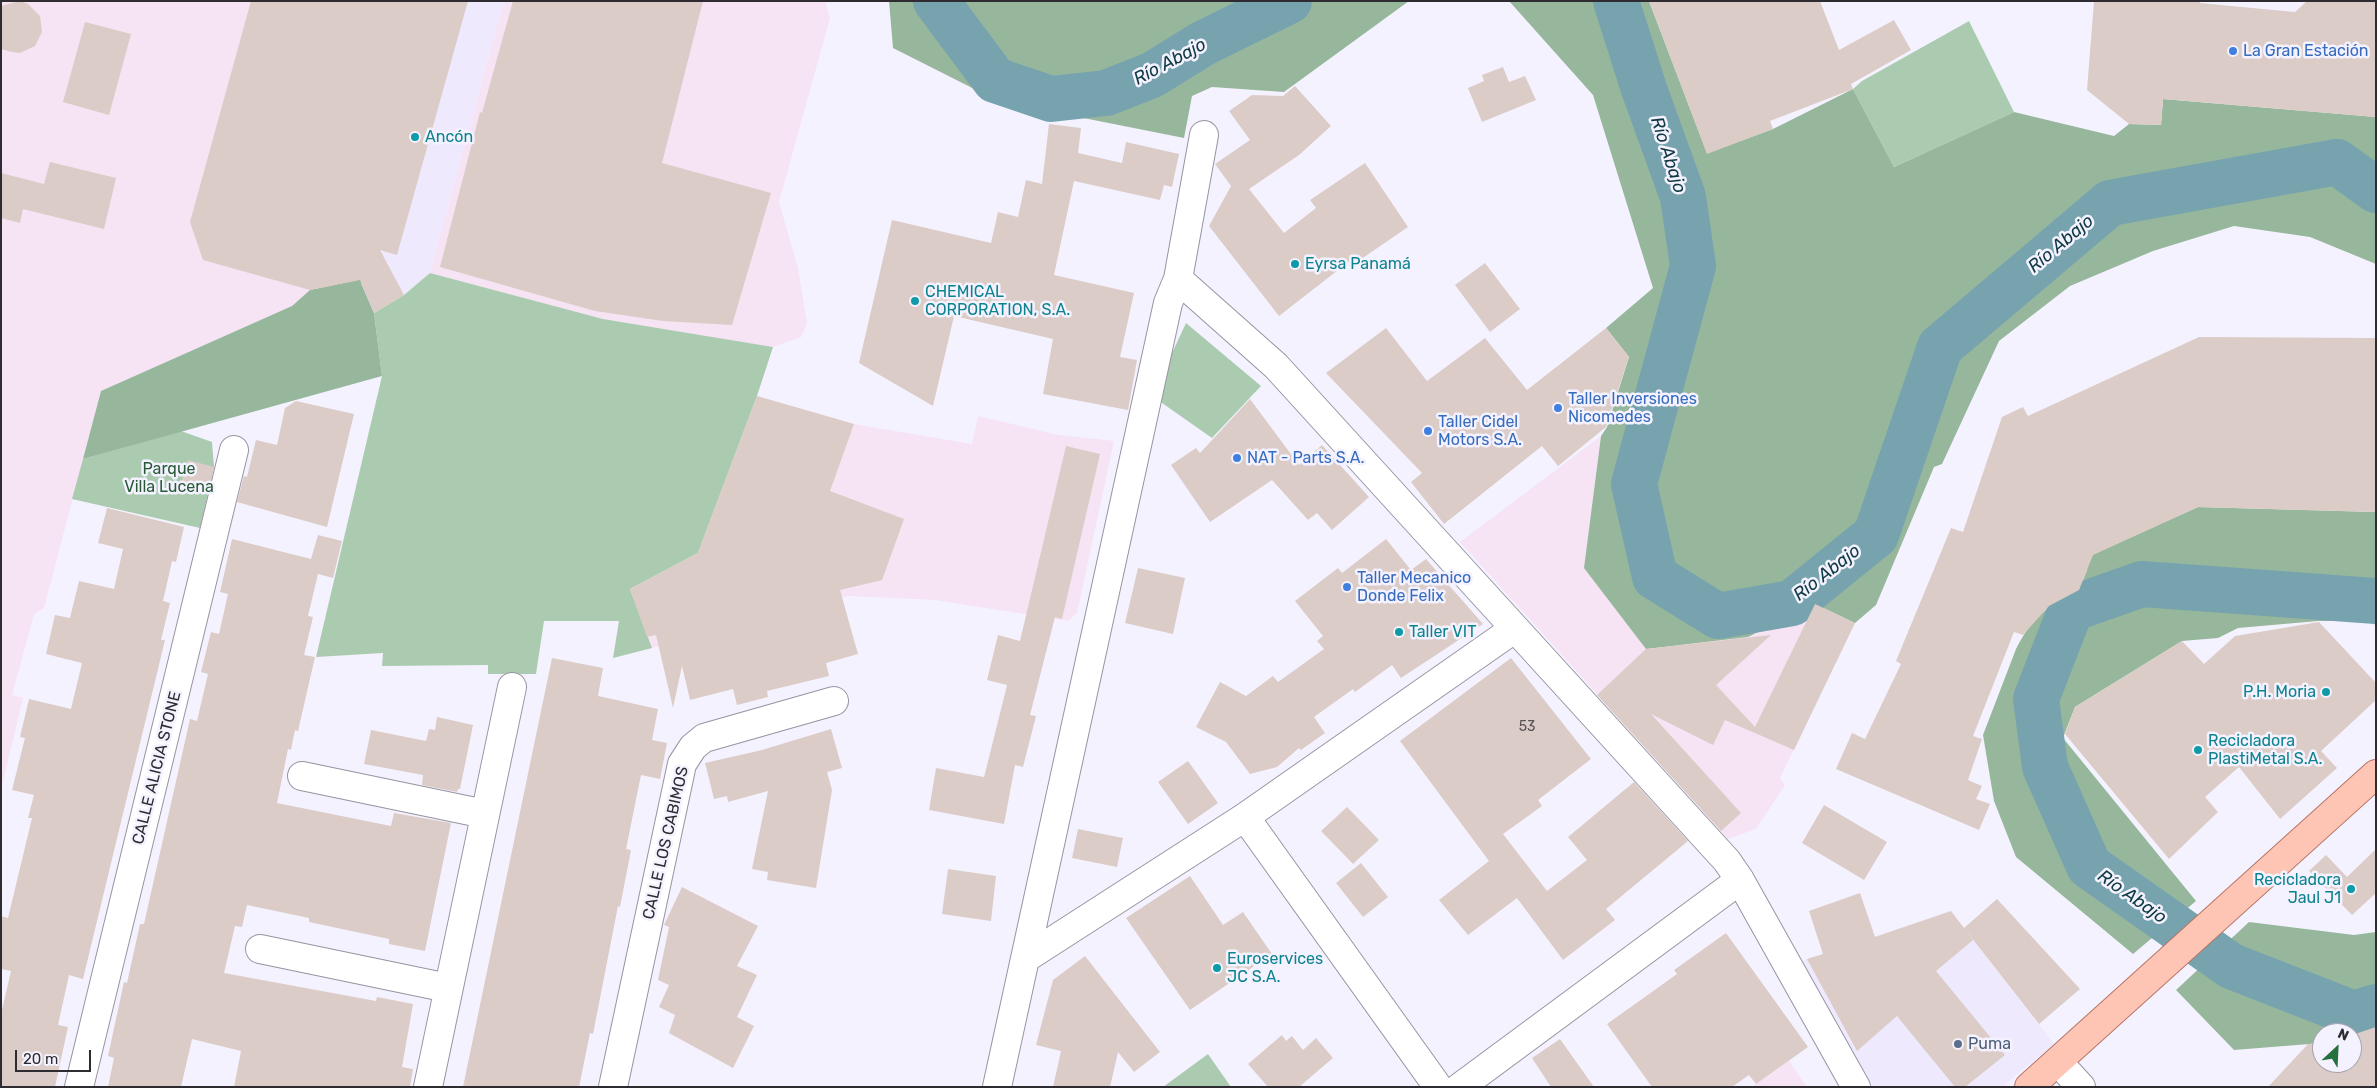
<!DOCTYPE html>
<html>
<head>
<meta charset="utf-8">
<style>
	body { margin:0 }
	#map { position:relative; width:2377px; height:1088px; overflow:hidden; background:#f5f2ff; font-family:Rubik,sans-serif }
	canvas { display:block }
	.frame { position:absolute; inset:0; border:2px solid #2e2c31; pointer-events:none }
	.north { position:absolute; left:2312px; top:1023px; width:50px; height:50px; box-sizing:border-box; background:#f5f2ff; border:1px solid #a5a3ad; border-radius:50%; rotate:25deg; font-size:14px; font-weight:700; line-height:20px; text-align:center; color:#2e2c31 }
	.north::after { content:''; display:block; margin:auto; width:18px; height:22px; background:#26703e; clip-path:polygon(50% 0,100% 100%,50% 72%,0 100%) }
	.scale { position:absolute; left:15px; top:1050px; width:76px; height:22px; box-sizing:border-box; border:2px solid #2e2c31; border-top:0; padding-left:6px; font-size:15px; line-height:18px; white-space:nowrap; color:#2e2c31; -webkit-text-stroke:4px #f5f2ff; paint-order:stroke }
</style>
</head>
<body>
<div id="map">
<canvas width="2377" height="1088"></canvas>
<div class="frame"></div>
<div class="north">N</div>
<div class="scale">20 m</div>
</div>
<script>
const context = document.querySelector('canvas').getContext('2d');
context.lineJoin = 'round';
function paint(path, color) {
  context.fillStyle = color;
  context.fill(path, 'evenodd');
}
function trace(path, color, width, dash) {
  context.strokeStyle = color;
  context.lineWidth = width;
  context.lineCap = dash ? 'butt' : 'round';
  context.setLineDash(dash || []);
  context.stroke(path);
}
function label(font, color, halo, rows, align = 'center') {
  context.font = font + ' Rubik,sans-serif';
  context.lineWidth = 5;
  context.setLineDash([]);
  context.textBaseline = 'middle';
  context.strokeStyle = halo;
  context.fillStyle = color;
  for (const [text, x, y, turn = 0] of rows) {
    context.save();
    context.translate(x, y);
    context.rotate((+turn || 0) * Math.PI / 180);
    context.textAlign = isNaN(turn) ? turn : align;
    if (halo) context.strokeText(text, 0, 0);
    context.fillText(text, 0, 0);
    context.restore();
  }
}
const built = new Path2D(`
	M 437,1 L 504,1 L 430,273 L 404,295 L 374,313 L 361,283 Z
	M 1951,911 L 2054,1044 L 2002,1087 L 1868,1087 L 1799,962 Z`);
const industrial = new Path2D(`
	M 1,1 L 437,1 L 362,279 L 310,290 L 292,306 L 101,391 L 44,608 L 34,614 L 12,695 L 23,698 L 1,790 Z
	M 504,1 L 825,1 L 830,18 L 779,202 L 798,268 L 807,324 L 801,337 L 773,347 L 603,319 L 430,273 Z
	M 757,396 L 854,424 L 972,444 L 978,416 L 1059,435 L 1114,441 L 1077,613 L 1068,621 L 935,600 L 849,596 L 652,648 L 630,589 L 698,553 Z
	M 1601,436 L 1584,568 L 1748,637 L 1815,604 L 1855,623 L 1780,778 L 1785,785 L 1756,829 L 1728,839 L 1460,542 Z
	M 1789,1061 L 1807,1087 L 1753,1087 L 1756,1084 Z`);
const green = new Path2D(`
	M 1969,21 L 2014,112 L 1894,167 L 1853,89 L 1862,81 Z
	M 430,273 L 603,319 L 773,347 L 757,396 L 698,553 L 630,589 L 652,648 L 613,658 L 619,621 L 544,621 L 536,674 L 488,674 L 488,665 L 382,666 L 383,653 L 316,657 L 382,376 L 374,313 L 404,295 Z
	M 1186,323 L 1261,386 L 1212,438 L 1152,396 Z
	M 181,431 L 212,442 L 214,467 L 200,528 L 72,499 L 83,459 Z
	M 1208,1054 L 1231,1087 L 1163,1087 Z`);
const forest = new Path2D(`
	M 889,1 L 1409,1 L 1284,92 L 1212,87 L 1192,96 L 1184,138 L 998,101 L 893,48 Z
	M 1509,1 L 1649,1 L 1707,153 L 1773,129 L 1853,89 L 1894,167 L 2014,112 L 2114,136 L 2129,124 L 2161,125 L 2163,99 L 2376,117 L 2376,264 L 2310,237 L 2234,226 L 2153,251 L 2070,286 L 1999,341 L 1942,464 L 1934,467 L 1876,605 L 1855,623 L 1815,604 L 1748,637 L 1646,649 L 1584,568 L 1601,436 L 1607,427 L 1629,357 L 1606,328 L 1653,288 L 1593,95 Z
	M 362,279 L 361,283 L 374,313 L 382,376 L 83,459 L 101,391 L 292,306 L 310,290 Z
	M 2198,507 L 2376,512 L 2376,625 L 2367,621 L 2318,621 L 2238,628 L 2218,638 L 2182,641 L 2075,707 L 2063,738 L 2196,901 L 2133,954 L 2016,857 L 1994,801 L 1983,735 L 2016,649 C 2032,617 2048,606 2079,590 L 2087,570 L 2085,558 Z
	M 2249,922 L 2354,935 L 2376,932 L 2376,1027 L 2352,1035 L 2352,1033 L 2322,1033 L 2322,1043 L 2234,1050 L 2176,990 Z`);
const river = new Path2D(`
	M 936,1 L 995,80 L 1051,99 L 1106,93 L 1152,75 L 1202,44 L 1289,1
	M 1616,1 L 1644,89 L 1683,197 L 1693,266 L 1634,484 L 1655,577 L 1718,616 L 1792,603 L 1876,535 L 1940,347 L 2110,203 L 2337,162 L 2376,190
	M 2376,601 L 2142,584 L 2071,609 L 2036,699 L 2045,767 L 2089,866 L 2231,966 L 2354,1014 L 2376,1007`);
const building = new Path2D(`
	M 20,1 L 28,4 L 40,16 L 42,32 L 35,46 L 20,53 L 12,52 L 1,49 L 1,6 Z
	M 251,1 L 468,1 L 397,255 L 380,250 L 404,295 L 374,313 L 360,280 L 310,290 L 203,260 L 190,222 Z
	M 513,1 L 703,1 L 662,163 L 771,193 L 732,325 L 663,321 L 595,311 L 440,267 L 480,112 L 482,113 Z
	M 1649,1 L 1820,1 L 1839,50 L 1894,20 L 1911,50 L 1851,84 L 1853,89 L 1770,121 L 1773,129 L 1707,154 Z
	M 2094,1 L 2199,1 L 2200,3 L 2295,12 L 2307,1 L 2376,1 L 2376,117 L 2163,99 L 2161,125 L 2129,124 L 2087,90 Z
	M 85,22 L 131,34 L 109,115 L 63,102 Z
	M 1503,67 L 1509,82 L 1525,76 L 1536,100 L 1482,122 L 1468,88 L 1484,81 L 1482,75 Z
	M 1295,86 L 1331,126 L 1299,155 L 1249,189 L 1284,233 L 1316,208 L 1310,200 L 1365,163 L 1408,227 L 1354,264 L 1351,260 L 1279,316 L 1209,226 L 1231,186 L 1215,164 L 1250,140 L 1229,111 L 1252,95 L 1283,96 Z
	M 1049,124 L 1081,128 L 1078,153 L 1122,163 L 1126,142 L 1179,154 L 1172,187 L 1164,185 L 1160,200 L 1074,181 L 1054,275 L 1134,293 L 1120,357 L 1137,360 L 1128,410 L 1043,394 L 1053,339 L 954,316 L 933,406 L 859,363 L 892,220 L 991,243 L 998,212 L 1018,217 L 1026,180 L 1042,184 Z
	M 50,162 L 116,178 L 104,229 L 23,209 L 20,223 L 1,218 L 1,173 L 44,184 Z
	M 1485,263 L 1520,309 L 1490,332 L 1455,285 Z
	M 1386,328 L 1427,381 L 1485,338 L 1527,390 L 1606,328 L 1629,357 L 1606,427 L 1558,466 L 1542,446 L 1444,524 L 1411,482 L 1422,473 L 1326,373 Z
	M 2199,337 L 2376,338 L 2376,512 L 2198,507 L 2093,555 L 2079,590 L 2049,606 L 2023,635 L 2014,632 L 1973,736 L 1982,739 L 1968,780 L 1982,786 L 1976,799 L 1990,804 L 1979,830 L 1836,769 L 1852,733 L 1865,739 L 1901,664 L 1896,661 L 1951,528 L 1963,532 L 2002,417 L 2023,407 L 2028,416 Z
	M 757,396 L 854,424 L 830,491 L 904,519 L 882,580 L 840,590 L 858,654 L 826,663 L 829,676 L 767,691 L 768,697 L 737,705 L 733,689 L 690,700 L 682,666 L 673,708 L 656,635 L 647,637 L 630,589 L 698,553 Z
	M 1250,399 L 1299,465 L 1322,445 L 1369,497 L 1332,530 L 1317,513 L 1308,520 L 1272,480 L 1210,522 L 1171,465 L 1196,448 L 1200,453 Z
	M 296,401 L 354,414 L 327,527 L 237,502 L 244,476 L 247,477 L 256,440 L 277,445 L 285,408 Z
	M 1066,446 L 1100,454 L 1062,619 L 1055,617 L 1030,715 L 1036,716 L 1023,767 L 1015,765 L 1004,824 L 929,810 L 936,768 L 984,777 L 1007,685 L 987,680 L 998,635 L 1020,641 Z
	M 188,460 L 214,467 L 207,494 L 180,487 Z
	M 107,508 L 184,527 L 176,562 L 172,561 L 163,601 L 170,603 L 161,640 L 165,640 L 83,979 L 69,975 L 58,1025 L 68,1027 L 55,1087 L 1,1087 L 1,1014 L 11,971 L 1,969 L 1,916 L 8,918 L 32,818 L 28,818 L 34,795 L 12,790 L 25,738 L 20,737 L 29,699 L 71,709 L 82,663 L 46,654 L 55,615 L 70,618 L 79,581 L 114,589 L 123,549 L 98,543 Z
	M 318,535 L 342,541 L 333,578 L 318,574 L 308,616 L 313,617 L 304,655 L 315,657 L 298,731 L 295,730 L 291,750 L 288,749 L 277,803 L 391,826 L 394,813 L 451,823 L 425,951 L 389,944 L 389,939 L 309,922 L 309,918 L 247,905 L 242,927 L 235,926 L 224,973 L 376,1001 L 377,997 L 413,1004 L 402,1067 L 413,1069 L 410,1087 L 234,1087 L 241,1051 L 192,1039 L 181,1087 L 108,1087 L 114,1058 L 108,1056 L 124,982 L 127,983 L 140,924 L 144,924 L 190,719 L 197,721 L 208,674 L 201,672 L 211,632 L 219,634 L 228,594 L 220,592 L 232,539 L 311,559 Z
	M 1386,539 L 1411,570 L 1426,559 L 1483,624 L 1401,678 L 1392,665 L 1355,692 L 1353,689 L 1314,717 L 1325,733 L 1301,750 L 1299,748 L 1277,767 L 1250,774 L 1226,742 L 1196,727 L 1220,682 L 1246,696 L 1273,676 L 1278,682 L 1324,649 L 1317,641 L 1323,636 L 1295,601 L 1338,568 L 1342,573 Z
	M 1138,568 L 1185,578 L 1173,634 L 1125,623 Z
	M 1815,604 L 1855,623 L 1794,750 L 1725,720 L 1713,745 L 1651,714 L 1741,813 L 1721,831 L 1597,695 L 1646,649 L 1771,635 L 1716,685 L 1755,727 Z
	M 2319,622 L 2376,683 L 2376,700 L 2321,751 L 2337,768 L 2280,819 L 2239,767 L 2205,797 L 2218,812 L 2169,859 L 2065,734 L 2075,707 L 2182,641 L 2204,664 L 2235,636 Z
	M 552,658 L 603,668 L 598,696 L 658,709 L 652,740 L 667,743 L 660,779 L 641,775 L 626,849 L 631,850 L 620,907 L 618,906 L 593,1034 L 590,1033 L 579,1087 L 463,1087 Z
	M 1511,658 L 1591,759 L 1538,800 L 1542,806 L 1503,834 L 1547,891 L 1587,860 L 1568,837 L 1634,782 L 1688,841 L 1606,909 L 1615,920 L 1563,960 L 1517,898 L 1468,935 L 1439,900 L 1489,861 L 1400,741 Z
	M 437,717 L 473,725 L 460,789 L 458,789 L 457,792 L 422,785 L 423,775 L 364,764 L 371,730 L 426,741 L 429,729 L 435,730 Z
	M 831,729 L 842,768 L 827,772 L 832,790 L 816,888 L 767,880 L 768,872 L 752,869 L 768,791 L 728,802 L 727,796 L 714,799 L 705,763 L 762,750 Z
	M 1188,761 L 1218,803 L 1188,824 L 1158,782 Z
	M 1824,805 L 1887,842 L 1864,880 L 1802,843 Z
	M 1347,807 L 1379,840 L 1353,864 L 1321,831 Z
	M 1078,829 L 1123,838 L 1117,867 L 1072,858 Z
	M 2376,849 L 2376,893 L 2352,915 L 2309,871 L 2326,855 L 2347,877 Z
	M 1361,863 L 1388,897 L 1363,917 L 1336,883 Z
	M 948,869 L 996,876 L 991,921 L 942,914 Z
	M 1190,876 L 1223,925 L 1243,912 L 1272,954 L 1190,1010 L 1126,918 Z
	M 682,887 L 758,926 L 737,966 L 757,975 L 737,1017 L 754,1026 L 733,1068 L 669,1033 L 675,1015 L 659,1007 L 669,985 L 658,980 L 669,927 L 664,925 Z
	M 1860,893 L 1875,937 L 1951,911 L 1973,940 L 1936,971 L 2005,1055 L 1965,1087 L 1955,1087 L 1897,1016 L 1857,1051 L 1807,959 L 1823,954 L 1809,911 Z
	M 1997,899 L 2080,989 L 2039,1024 L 1964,928 Z
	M 1726,933 L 1808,1047 L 1756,1084 L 1749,1075 L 1732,1087 L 1652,1087 L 1607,1024 L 1677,974 L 1674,970 Z
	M 1085,956 L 1160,1052 L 1134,1072 L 1118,1052 L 1110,1087 L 1053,1087 L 1061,1051 L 1036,1045 L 1053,980 Z
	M 2376,1027 L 2376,1087 L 2268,1087 L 2308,1044 L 2322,1043 L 2322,1063 L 2352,1063 L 2352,1035 Z
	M 1282,1035 L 1286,1041 L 1292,1036 L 1303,1050 L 1316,1038 L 1333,1058 L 1299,1087 L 1268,1087 L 1248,1064 Z
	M 1560,1039 L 1594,1087 L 1551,1087 L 1532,1058 Z`);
const minor = new Path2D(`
	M 1178,279 L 1276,366 L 1727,861 L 1740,880 L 1856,1087
	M 302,776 L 485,814
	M 1245,817 L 1438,1087
	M 260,949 L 448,988
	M 1026,958 L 1245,817 L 1514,629
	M 2058,1062 L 2081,1087
	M 79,1087 L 234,450
	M 428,1087 L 512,687
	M 613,1087 L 682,764 L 693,747 L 704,738 L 834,701
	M 997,1087 L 1168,303 L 1178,279 L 1204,135
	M 1460,1087 L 1740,880`);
const major = new Path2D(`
	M 2029,1087 L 2376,774`);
const markers = [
	[2233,51,5,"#3f7fe0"],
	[415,137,5,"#0f9aa8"],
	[1295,264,5,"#0f9aa8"],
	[915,301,5,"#0f9aa8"],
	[1558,408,5,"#3f7fe0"],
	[1428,431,5,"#3f7fe0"],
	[1237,458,5,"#3f7fe0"],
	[1347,587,5,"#3f7fe0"],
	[1399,632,5,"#0f9aa8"],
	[2326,692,5,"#0f9aa8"],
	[2198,750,5,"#0f9aa8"],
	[2351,889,5,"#0f9aa8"],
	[1217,968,5,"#0f9aa8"],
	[1958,1044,5,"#5c6f8a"]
];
const numberNames = [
	["53",1527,727]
];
const shopNames = [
	["La Gran Estación",2243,51],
	["Taller Inversiones",1568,399],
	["Nicomedes",1568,417],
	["Taller Cidel",1438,422],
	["Motors S.A.",1438,440],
	["NAT - Parts S.A.",1247,458],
	["Taller Mecanico",1357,578],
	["Donde Felix",1357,596]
];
const cultureNames = [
	["Ancón",425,137],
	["Eyrsa Panamá",1305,264],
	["CHEMICAL",925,292],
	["CORPORATION, S.A.",925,310],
	["Taller VIT",1409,632],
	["P.H. Moria",2316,692,"right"],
	["Recicladora",2208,741],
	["PlastiMetal S.A.",2208,759],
	["Recicladora",2341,880,"right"],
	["Jaul J1",2341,898,"right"],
	["Euroservices",1227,959],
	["JC S.A.",1227,977]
];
const parkNames = [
	["Parque",169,469],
	["Villa Lucena",169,487]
];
const streetNames = [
	["CALLE ALICIA STONE",157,768,-76],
	["CALLE LOS CABIMOS",666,843,-77]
];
const serviceNames = [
	["Puma",1968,1044]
];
const waterNames = [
	["Río Abajo",1170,62,-28],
	["Río Abajo",1668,155,72],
	["Río Abajo",2061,244,-40],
	["Río Abajo",1827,573,-38],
	["Río Abajo",2132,897,35]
];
paint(built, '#efe9fe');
paint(industrial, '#f6e3f4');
paint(green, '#abcbb1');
paint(forest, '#97b79d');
trace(river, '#77a3af', 46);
paint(building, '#dbccc7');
trace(minor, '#9794a0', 30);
trace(major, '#b57566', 30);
trace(minor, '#fff', 28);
trace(major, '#fec4b4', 28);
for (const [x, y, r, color] of markers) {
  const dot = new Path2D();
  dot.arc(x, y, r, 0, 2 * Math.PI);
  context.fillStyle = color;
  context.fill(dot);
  trace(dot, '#f5f2ff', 2);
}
label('14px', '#595456', null, numberNames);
label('16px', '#366cbe', '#f5f2ff', shopNames, 'left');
label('16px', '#0d838f', '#f5f2ff', cultureNames, 'left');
label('16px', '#285a36', '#f5f2ff', parkNames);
label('16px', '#2e2c31', '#f5f2ff', streetNames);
label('16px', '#4e5e75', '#f5f2ff', serviceNames, 'left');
label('italic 18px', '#0f3a43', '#f5f2ff', waterNames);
</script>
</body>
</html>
